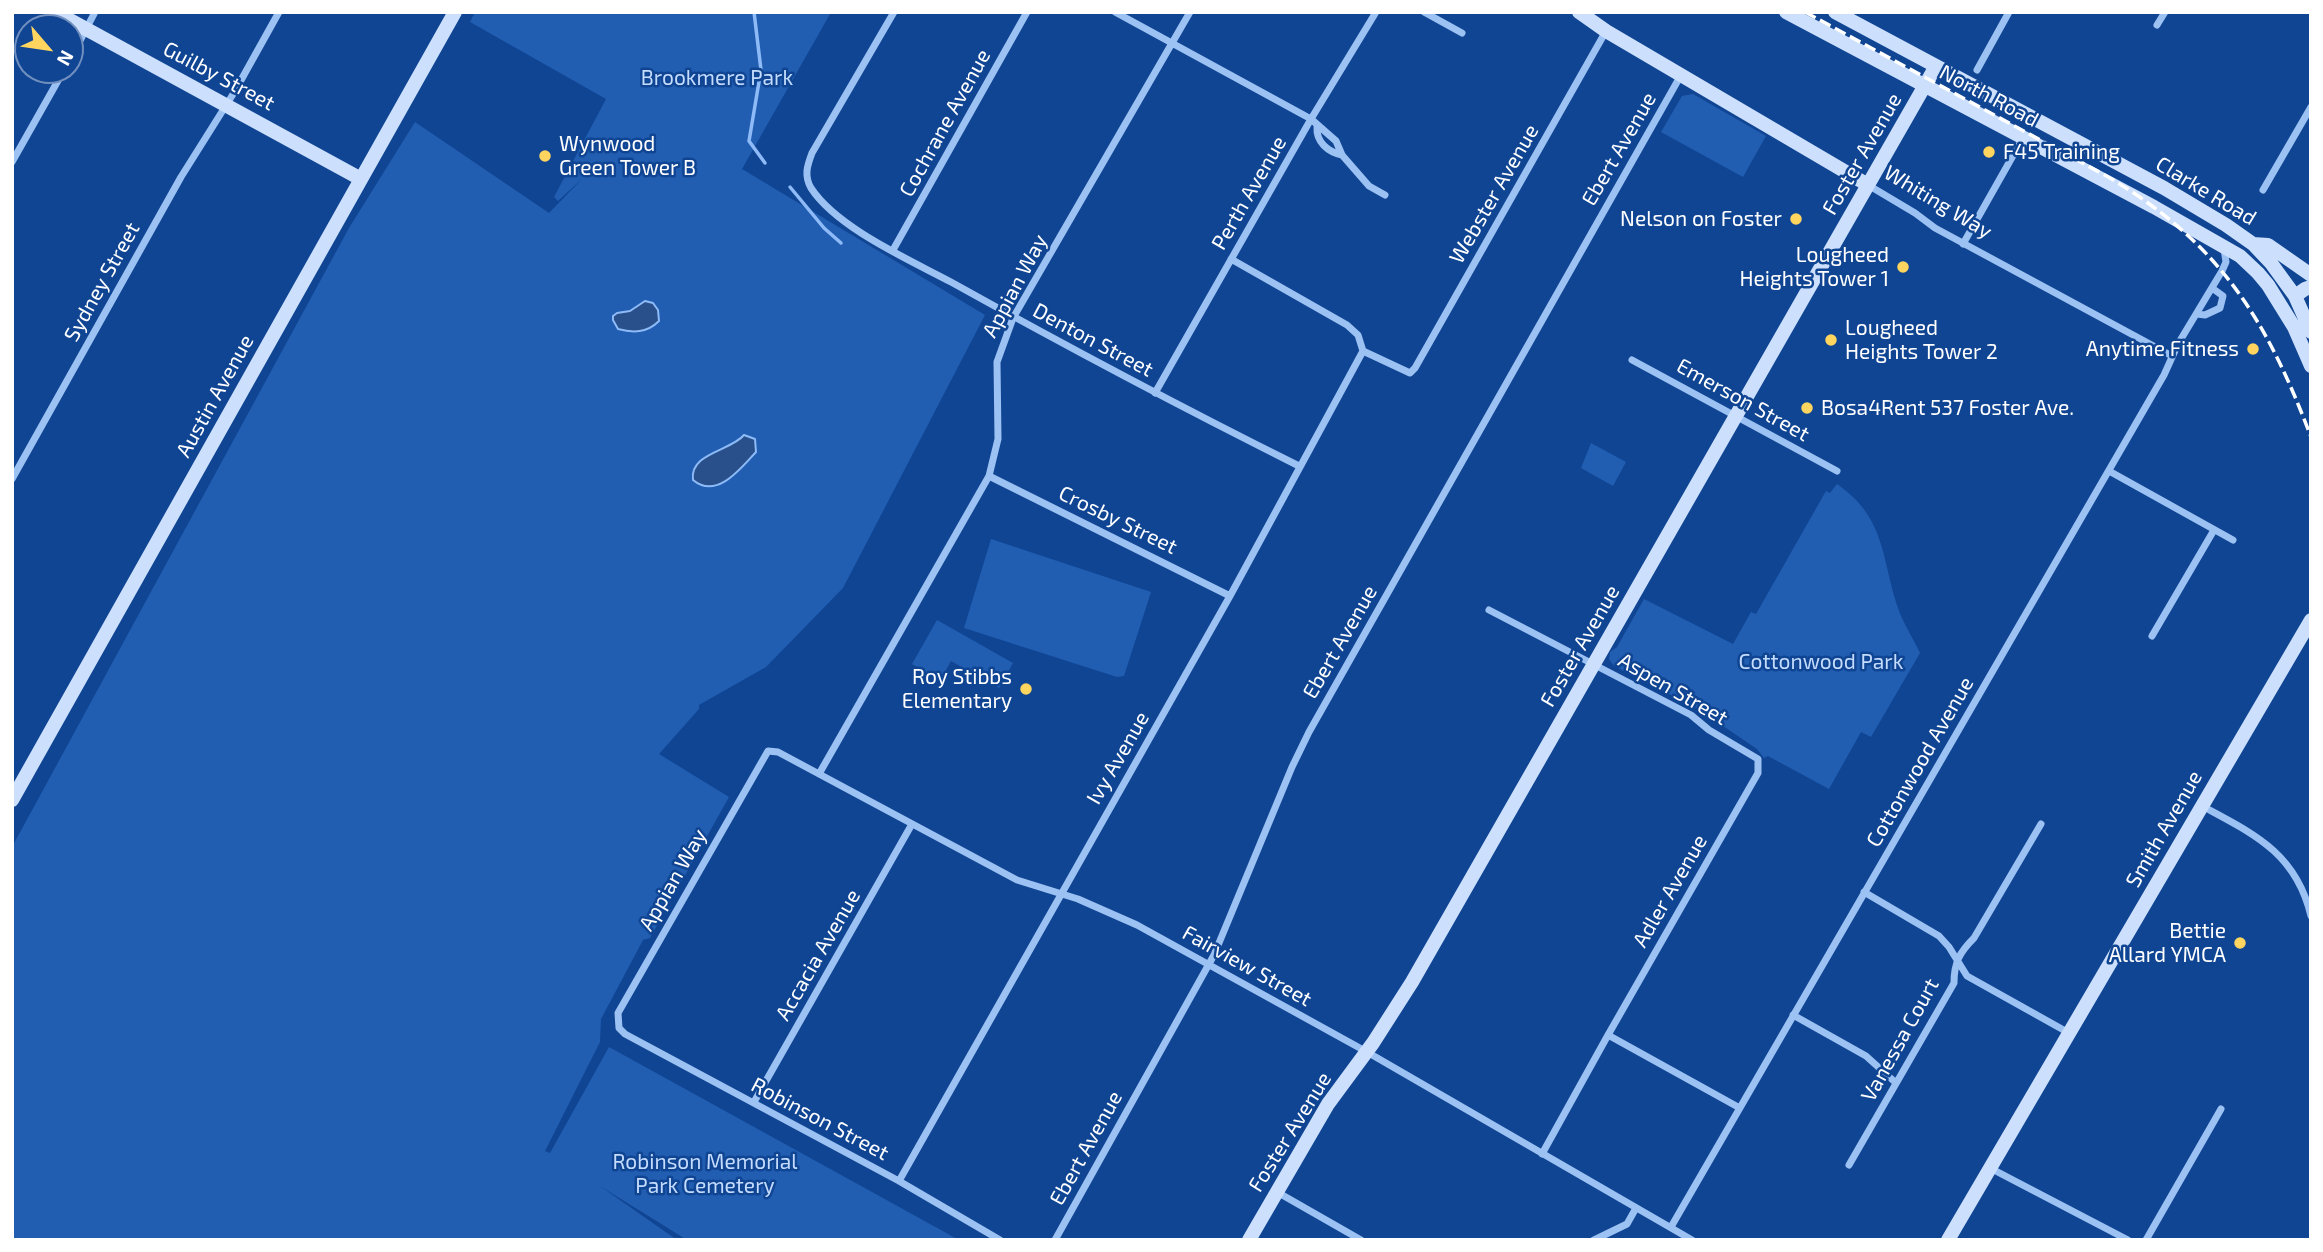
<!DOCTYPE html>
<html>
<head>
<meta charset="utf-8">
<style>
	body { margin:0 }
	#map { position:relative; width:2323px; height:1252px; overflow:hidden; background:#104593; font-family:"Exo 2",sans-serif }
	canvas { display:block }
	.frame { position:absolute; inset:0; border:14px solid #fff; pointer-events:none }
	.north { position:absolute; left:14px; top:14px; width:70px; height:70px; box-sizing:border-box; background:#104593; border:2px solid #708fbe; border-radius:50%; rotate:119deg; font-size:19px; font-weight:700; line-height:28px; text-align:center; color:#fff }
	.north::after { content:''; display:block; margin:auto; width:24px; height:32px; background:#ffd55f; clip-path:polygon(50% 0,100% 100%,50% 72%,0 100%) }
</style>
</head>
<body>
<div id="map">
<canvas width="2323" height="1252"></canvas>
<div class="frame"></div>
<div class="north">N</div>
</div>
<script>
const context = document.querySelector('canvas').getContext('2d');
context.lineJoin = 'round';
function paint(path, color) {
  context.fillStyle = color;
  context.fill(path, 'evenodd');
}
function trace(path, color, width, dash) {
  context.strokeStyle = color;
  context.lineWidth = width;
  context.lineCap = dash ? 'butt' : 'round';
  context.setLineDash(dash || []);
  context.stroke(path);
}
function label(font, color, halo, rows, align = 'center') {
  context.font = font + ' "Exo 2",sans-serif';
  context.lineWidth = 5;
  context.setLineDash([]);
  context.textBaseline = 'middle';
  context.strokeStyle = halo;
  context.fillStyle = color;
  for (const [text, x, y, turn = 0] of rows) {
    context.save();
    context.translate(x, y);
    context.rotate((+turn || 0) * Math.PI / 180);
    context.textAlign = isNaN(turn) ? turn : align;
    if (halo) context.strokeText(text, 0, 0);
    context.fillText(text, 0, 0);
    context.restore();
  }
}
const green = new Path2D(`
	M 475,12 L 828,12 L 830,14 L 742,169 L 985,315 L 843,588 L 766,667 L 699,705 L 699,709 L 659,754 L 729,797 L 650,938 L 643,940 L 601,1019 L 600,1042 L 545,1151 L 550,1153 L 609,1047 L 959,1240 L 687,1240 L 600,1186 L 677,1240 L 12,1240 L 12,847 L 349,228 L 415,122 L 549,213 L 583,178 L 558,201 L 554,197 L 606,99 L 470,22 Z
	M 1693,94 L 1766,136 L 1743,177 L 1661,132 L 1682,96 Z
	M 1591,443 L 1626,462 L 1613,486 L 1581,468 Z
	M 1837,484 C 1886,518 1881,557 1898,608 C 1903,623 1913,638 1920,653 L 1871,737 L 1861,732 L 1829,789 L 1768,756 L 1764,758 L 1757,749 L 1698,709 L 1614,666 L 1609,659 L 1610,652 L 1617,647 L 1644,599 L 1733,644 L 1751,612 L 1756,614 L 1826,491 L 1830,493 Z
	M 991,539 L 1151,592 L 1124,676 L 1117,677 L 964,628 Z
	M 937,620 L 1013,663 L 999,688 L 951,661 L 940,681 L 912,664 Z`);
const water = new Path2D(`
	M 645,301 L 653,303 L 658,310 L 659,321 C 647,333 633,333 618,329 L 613,320 L 613,316 L 617,313 L 630,311 Z
	M 744,435 L 755,439 L 756,452 C 741,468 717,500 693,480 C 689,453 731,451 744,435 Z`);
const stream = new Path2D(`
	M 754,12 L 761,70 L 749,141 L 765,163
	M 790,187 L 824,228 L 841,243`);
const street = new Path2D(`
	M 894,12 L 812,153 C 807,166 804,176 811,188 C 837,228 910,260 951,282 C 1066,346 1181,407 1299,466
	M 1115,12 L 1311,119 L 1336,141 L 1342,155 L 1369,186 L 1385,195
	M 1424,12 L 1462,33
	M 2157,25 L 2165,12
	M 70,60 L 95,12
	M 1977,70 L 2009,12
	M 1317,127 C 1316,142 1328,152 1342,155
	M 12,162 L 64,70
	M 1868,185 L 1915,213 L 1935,228 L 2172,356
	M 2263,190 L 2311,107
	M 1963,244 L 2023,138
	M 893,250 L 1027,12
	M 1231,259 L 1347,325 L 1358,335 L 1363,351 L 1410,373 L 1415,368 L 1606,31
	M 2197,314 L 2205,315 L 2220,308 L 2223,296 L 2212,288
	M 1632,360 L 1837,471
	M 1155,393 L 1311,119 L 1376,12
	M 2109,471 L 2233,540
	M 989,476 L 1230,596
	M 12,479 L 181,177 L 235,91 L 279,12
	M 1489,610 L 1691,715 L 1709,730 L 1758,759 L 1758,773 L 1608,1035 L 1738,1107
	M 2152,636 L 2214,530
	M 819,774 L 989,476 L 998,439 L 997,362 L 1013,318 L 1190,12
	M 2202,806 C 2254,834 2296,853 2311,916
	M 1864,892 L 1939,936 L 1949,947 L 1967,976 L 2069,1033
	M 1793,1015 L 1866,1056 L 1896,1083
	M 754,1102 L 912,824
	M 1542,1154 L 1608,1035
	M 1849,1165 L 1954,983 C 1954,962 1960,952 1974,938 L 2041,824
	M 1990,1168 L 2128,1240
	M 899,1181 L 1230,596 L 1363,351
	M 1277,1192 L 1361,1240
	M 1671,1227 L 2164,375 L 2178,344 L 2222,271 L 2226,262 L 2224,249
	M 1000,1240 L 899,1181 L 625,1034 L 619,1028 L 618,1013 L 768,751 L 778,752 L 1017,880 L 1078,899 L 1137,925 L 1367,1052 L 1692,1240
	M 1055,1240 L 1214,955 L 1292,767 L 1309,732 L 1681,75
	M 1594,1240 L 1627,1224 L 1636,1208
	M 2146,1240 L 2221,1109`);
const secondary = new Path2D(`
	M 55,12 L 361,179
	M 1579,12 L 1606,31 L 1868,185
	M 1786,12 L 2154,207 L 2240,256 L 2258,273 L 2268,285 L 2294,327 L 2311,366
	M 1835,12 L 2164,188 L 2226,225 L 2253,244 L 2271,263 L 2295,296 L 2311,332
	M 2253,244 L 2268,245 L 2311,275
	M 2295,296 L 2305,289 L 2311,287
	M 12,800 L 455,12
	M 1249,1240 L 1328,1104 L 1373,1043 L 1412,982 L 1936,66
	M 1948,1240 L 2311,620`);
const rail = new Path2D(`
	M 1805,12 L 2110,178 C 2220,244 2267,320 2311,437`);
const markers = [
	[1989,152,7,"#ffd55f"],
	[545,156,7,"#ffd55f"],
	[1796,219,7,"#ffd55f"],
	[1903,267,7,"#ffd55f"],
	[1831,340,7,"#ffd55f"],
	[2253,349,7,"#ffd55f"],
	[1807,408,7,"#ffd55f"],
	[1026,689,7,"#ffd55f"],
	[2240,943,7,"#ffd55f"]
];
const streetNames = [
	["Guilby Street",219,76,28],
	["North Road",1989,96,28],
	["Cochrane Avenue",945,123,-61],
	["Ebert Avenue",1619,149,-60],
	["Foster Avenue",1862,154,-60],
	["Clarke Road",2206,191,31],
	["Perth Avenue",1249,193,-60],
	["Webster Avenue",1494,194,-60],
	["Whiting Way",1938,202,31],
	["Sydney Street",102,282,-61],
	["Appian Way",1015,286,-62],
	["Denton Street",1093,340,28],
	["Austin Avenue",215,396,-61],
	["Emerson Street",1743,400,29],
	["Crosby Street",1118,520,26],
	["Ebert Avenue",1340,642,-60],
	["Foster Avenue",1580,646,-60],
	["Aspen Street",1673,689,30],
	["Ivy Avenue",1118,758,-60],
	["Cottonwood Avenue",1920,762,-60],
	["Smith Avenue",2164,829,-60],
	["Appian Way",673,880,-60],
	["Adler Avenue",1670,891,-60],
	["Accacia Avenue",818,955,-60],
	["Fairview Street",1247,966,29],
	["Vanessa Court",1900,1040,-61],
	["Robinson Street",820,1119,28],
	["Foster Avenue",1290,1132,-58],
	["Ebert Avenue",1086,1148,-61]
];
const parkNames = [
	["Brookmere Park",717,78],
	["Cottonwood Park",1821,662],
	["Robinson Memorial",705,1162],
	["Park Cemetery",705,1186]
];
const poiNames = [
	["Wynwood",559,144,"left"],
	["Green Tower B",559,168,"left"],
	["F45 Training",2003,152,"left"],
	["Nelson on Foster",1782,219],
	["Lougheed",1889,255],
	["Heights Tower 1",1889,279],
	["Lougheed",1845,328,"left"],
	["Heights Tower 2",1845,352,"left"],
	["Anytime Fitness",2239,349],
	["Bosa4Rent 537 Foster Ave.",1821,408,"left"],
	["Roy Stibbs",1012,677],
	["Elementary",1012,701],
	["Bettie",2226,931],
	["Allard YMCA",2226,955]
];
paint(green, '#215eb2');
paint(water, '#29508a');
trace(water, '#8ebbf7', 2);
trace(stream, '#8ebbf7', 3.5);
trace(street, '#9cc1f3', 7);
trace(secondary, '#cce0fd', 14);
trace(rail, '#fff', 3.5, [12, 5]);
for (const [x, y, r, color] of markers) {
  const dot = new Path2D();
  dot.arc(x, y, r, 0, 2 * Math.PI);
  context.fillStyle = color;
  context.fill(dot);
  trace(dot, '#104593', 2.5);
}
label('21px', '#fff', '#104593', streetNames);
label('21px', '#c4dcfe', '#104593', parkNames);
label('21px', '#fff', '#104593', poiNames, 'right');
</script>
</body>
</html>
